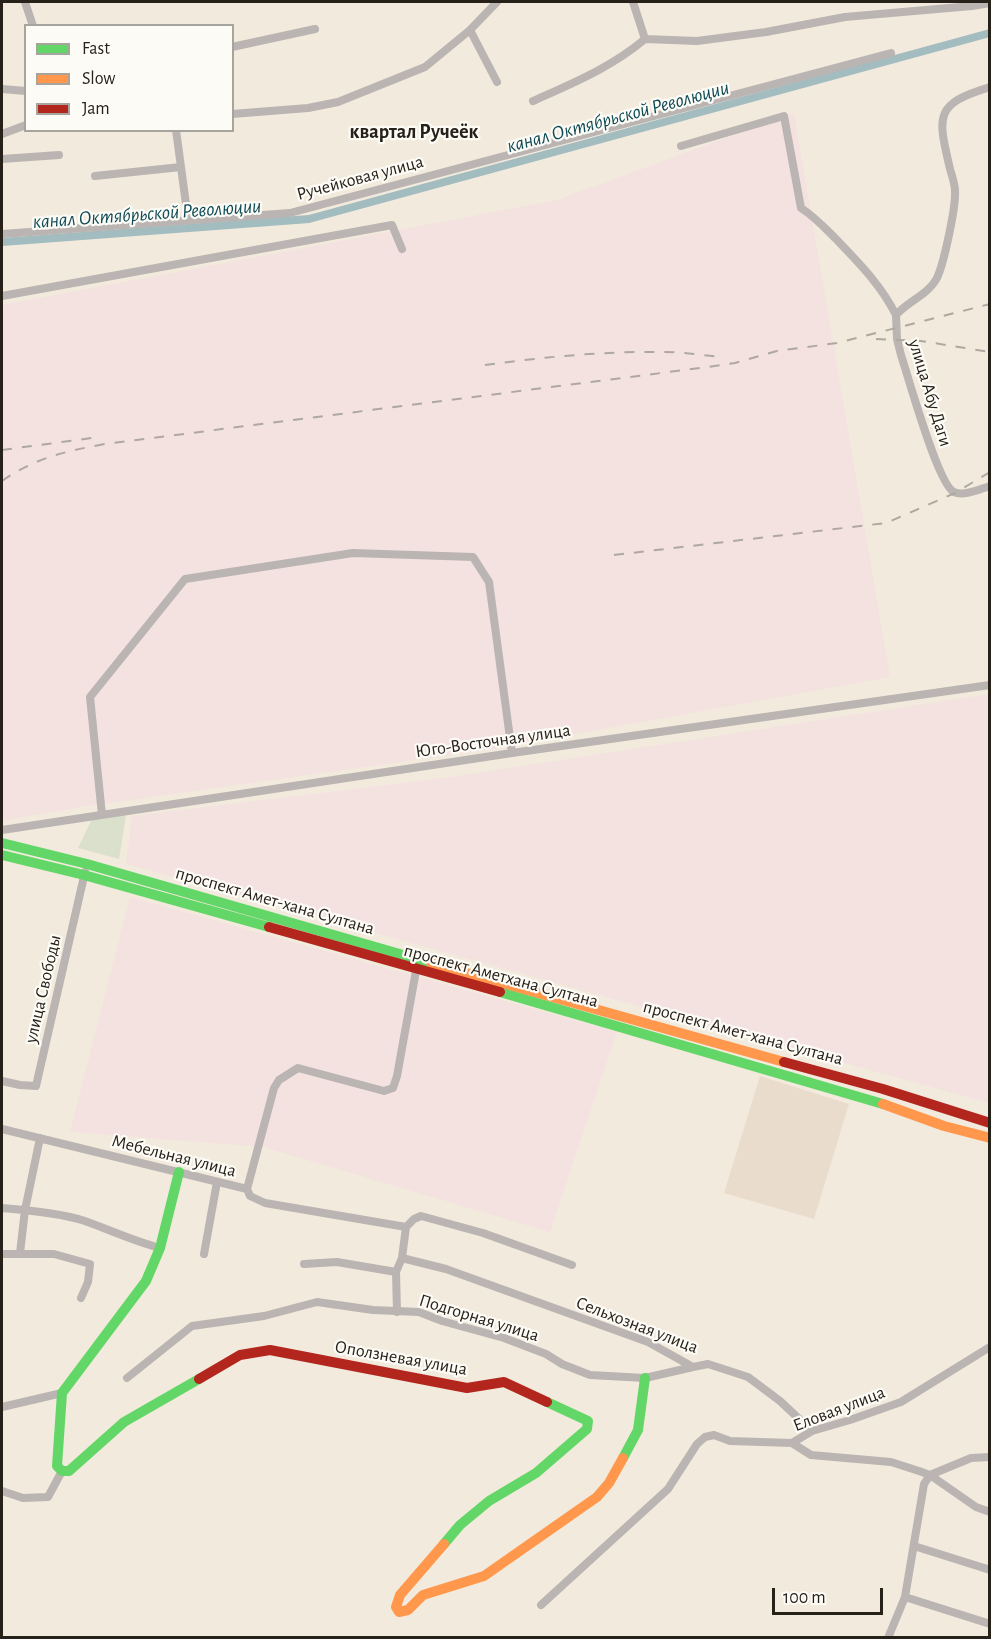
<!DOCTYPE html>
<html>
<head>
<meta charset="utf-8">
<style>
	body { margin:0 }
	#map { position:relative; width:991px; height:1639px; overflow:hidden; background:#f2eadc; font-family:"Alegreya Sans",sans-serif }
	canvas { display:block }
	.frame { position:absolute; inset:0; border:3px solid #272219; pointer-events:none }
	.legend { position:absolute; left:24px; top:24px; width:210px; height:108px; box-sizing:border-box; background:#fdfbf6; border:2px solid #a7a49e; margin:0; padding:8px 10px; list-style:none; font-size:18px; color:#272219 }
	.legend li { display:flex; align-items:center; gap:12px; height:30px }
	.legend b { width:30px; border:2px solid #a7a49e }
	.scale { position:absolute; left:772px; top:1588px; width:111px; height:27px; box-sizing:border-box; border:3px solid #272219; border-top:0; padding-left:8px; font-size:18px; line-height:21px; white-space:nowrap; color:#272219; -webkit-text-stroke:4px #fdfbf6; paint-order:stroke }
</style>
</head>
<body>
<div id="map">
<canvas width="991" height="1639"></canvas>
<div class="frame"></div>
<ul class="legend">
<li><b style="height:8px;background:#63d668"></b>Fast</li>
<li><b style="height:8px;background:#ff974d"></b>Slow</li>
<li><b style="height:8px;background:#b3261e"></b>Jam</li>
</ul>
<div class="scale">100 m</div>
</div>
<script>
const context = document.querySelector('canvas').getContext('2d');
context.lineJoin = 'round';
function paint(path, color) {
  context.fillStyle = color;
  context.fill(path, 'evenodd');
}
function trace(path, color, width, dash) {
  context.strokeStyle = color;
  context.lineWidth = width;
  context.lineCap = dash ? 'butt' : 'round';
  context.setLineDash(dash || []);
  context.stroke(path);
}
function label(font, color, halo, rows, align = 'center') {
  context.font = font + ' "Alegreya Sans",sans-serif';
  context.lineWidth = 4.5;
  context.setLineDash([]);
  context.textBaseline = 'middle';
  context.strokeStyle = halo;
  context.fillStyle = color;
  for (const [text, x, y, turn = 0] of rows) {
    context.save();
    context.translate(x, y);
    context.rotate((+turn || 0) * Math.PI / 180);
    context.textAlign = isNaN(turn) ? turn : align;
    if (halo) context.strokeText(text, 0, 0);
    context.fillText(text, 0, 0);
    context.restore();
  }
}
const commercial = new Path2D(`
	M 760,1076 L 849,1104 L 814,1219 L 724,1193 Z`);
const industrial = new Path2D(`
	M 794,113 L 890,677 L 493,749 L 87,806 L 2,821 L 2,305 L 557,200 Z
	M 989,694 L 989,1103 L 126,864 L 132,816 L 444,778 Z
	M 130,897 L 617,1032 L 550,1232 L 263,1147 L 70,1132 Z`);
const green = new Path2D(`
	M 126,815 L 119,859 L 78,848 L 92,819 Z`);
const canal = new Path2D(`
	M 2,242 L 309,219 L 990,33`);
const street = new Path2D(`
	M 25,2 L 33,26
	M 633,2 L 645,39
	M 470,30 L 497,82
	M 232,47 L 315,29
	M 990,87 C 933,104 938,117 950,169 C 952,176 955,184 955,191 C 956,207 944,263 937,278 C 928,295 908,301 896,315 L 897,339 L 901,355 C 908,376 938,485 954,492 C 963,497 980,489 990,486
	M 2,89 L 26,91
	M 533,101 C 573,83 612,67 645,39 L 697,41 L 766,32 L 845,17 L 972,6 L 990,3
	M 232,114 L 308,108 L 338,102 L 425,67 L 470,30 L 497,2
	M 176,130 L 188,219
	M 2,134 L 26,125
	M 681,146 L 784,116 L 801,208 C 815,217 824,227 836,239 C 859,263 881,285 896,315
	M 2,159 L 59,155
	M 95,176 L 181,167
	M 2,234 L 290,213 L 891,53
	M 2,296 L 392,225 L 402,249
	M 102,815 L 90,697 L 185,579 L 353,553 L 473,557 L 489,582 L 512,753
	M 2,830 L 512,753 L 990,685
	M 2,1081 L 20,1085 L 36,1086 L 85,872
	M 2,1129 L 247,1189 L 250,1196 L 265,1203 L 406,1227
	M 247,1189 L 274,1088 L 279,1080 L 298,1068 L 384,1091 L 393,1088 L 397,1076 L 417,965
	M 2,1208 C 27,1210 60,1213 85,1221 C 110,1230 134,1241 160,1248
	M 20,1253 L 25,1210 L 40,1138
	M 2,1254 L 54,1254 L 90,1264 L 88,1282 L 81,1298
	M 204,1254 L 217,1182
	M 402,1258 L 446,1269 L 648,1342 L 693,1367 L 708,1364 L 748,1377 L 780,1401 L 812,1431
	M 304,1264 L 337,1262 L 396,1272
	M 397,1312 L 396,1272 L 402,1258 L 406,1227 L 414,1219 L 421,1216 L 483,1233 L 572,1265
	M 127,1378 L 192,1326 L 264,1316 L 317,1302 L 373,1310 L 419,1312 L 442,1321 L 504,1338 L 546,1354 L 562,1364 L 590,1375 L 645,1378 L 693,1367
	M 2,1407 L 62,1393
	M 792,1443 L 811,1455 L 891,1462 L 919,1471 L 930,1475 L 976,1507 L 990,1512
	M 930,1475 L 971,1458 L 990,1457
	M 2,1491 L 23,1498 L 48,1497 L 62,1471
	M 914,1546 L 990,1570
	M 905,1597 L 990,1624
	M 541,1605 L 668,1489 L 697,1444 L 705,1437 L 714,1435 L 730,1441 L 792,1443 L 812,1431 L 850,1420 L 901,1402 L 990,1347
	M 888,1638 L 905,1597 L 924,1484 L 930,1475`);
const fast = new Path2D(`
	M 2,843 L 87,864 L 431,963
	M 2,855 L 84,875 L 269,927
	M 500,992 L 883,1104
	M 179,1172 L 160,1248 L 146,1281 L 62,1393 L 57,1466 L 62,1471 L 69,1471 L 124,1422 L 199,1379
	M 623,1458 L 638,1430 L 645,1378
	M 444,1544 L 460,1525 L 489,1501 L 536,1473 L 587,1429 L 588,1421 L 547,1402`);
const slow = new Path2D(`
	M 431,963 L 784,1062
	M 883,1104 L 944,1126 L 990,1138
	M 444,1544 L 400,1595 L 396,1607 L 399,1612 L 408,1610 L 423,1595 L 484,1576 L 597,1497 L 609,1483 L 623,1458`);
const jam = new Path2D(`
	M 269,927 L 500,992
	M 784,1062 L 883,1089 L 990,1123
	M 199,1379 L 240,1355 L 270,1350 L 467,1388 L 504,1382 L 547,1402`);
const rail = new Path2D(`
	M 876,339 L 921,341 L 990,352
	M 485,365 C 544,357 605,351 665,352 C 685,352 705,356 724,357
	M 2,450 L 92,438
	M 2,481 C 35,458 66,451 105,444 L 708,367 L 735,363 L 777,351 L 837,343 L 990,304
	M 614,555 L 886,523 L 955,493 L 990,472`);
const streetNames = [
	["Ручейковая улица",360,178,-15],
	["улица Абу Даги",930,393,73],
	["Юго-Восточная улица",493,741,-8],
	["проспект Амет-хана Султана",275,901,16],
	["проспект Аметхана Султана",501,976,15],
	["улица Свободы",43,989,-77],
	["проспект Амет-хана Султана",743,1033,15],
	["Мебельная улица",174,1156,14],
	["Подгорная улица",479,1318,17],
	["Сельхозная улица",637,1325,21],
	["Оползневая улица",401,1358,10],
	["Еловая улица",839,1409,-21]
];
const waterNames = [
	["канал Октябрьской Революции",618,117,-15],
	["канал Октябрьской Революции",147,214,-4]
];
const neighbourhoodNames = [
	["квартал Ручеёк",414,132]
];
paint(commercial, '#eadccd');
paint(industrial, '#f4e2e0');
paint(green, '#dbe0cc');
trace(canal, '#a2bcbf', 8);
trace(street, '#bab4b2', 8);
trace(fast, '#63d668', 10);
trace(slow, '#ff974d', 10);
trace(jam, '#b3261e', 10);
trace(rail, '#aea8a1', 2, [10, 10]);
label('18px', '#272219', '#fdfbf6', streetNames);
label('italic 20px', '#0e4b56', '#fdfbf6', waterNames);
label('bold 20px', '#272219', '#fdfbf6', neighbourhoodNames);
</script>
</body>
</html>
